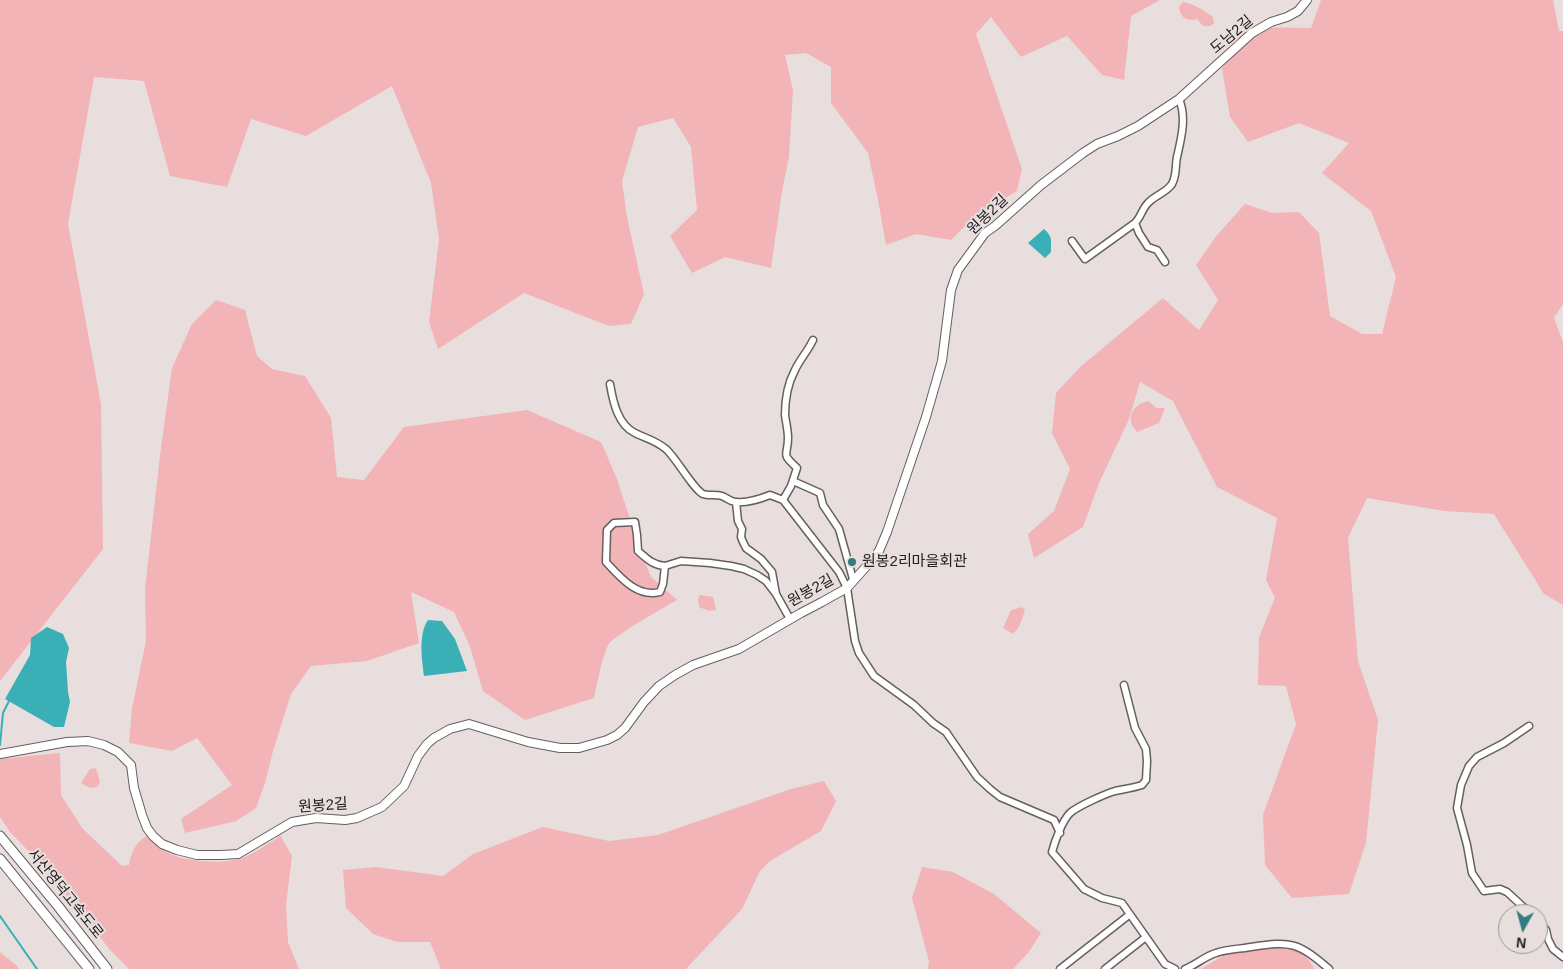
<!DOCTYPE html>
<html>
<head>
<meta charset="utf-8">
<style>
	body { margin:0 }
	#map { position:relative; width:1563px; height:969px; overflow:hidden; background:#e8dede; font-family:Helvetica,sans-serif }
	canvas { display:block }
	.north { position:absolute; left:1498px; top:904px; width:50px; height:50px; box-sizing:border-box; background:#e8dede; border:1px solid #9a9292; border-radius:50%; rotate:187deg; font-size:14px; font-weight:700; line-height:20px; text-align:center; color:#252121 }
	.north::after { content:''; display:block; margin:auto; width:18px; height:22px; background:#337c81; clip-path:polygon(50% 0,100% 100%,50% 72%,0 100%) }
</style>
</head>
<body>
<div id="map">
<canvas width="1563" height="969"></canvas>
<div class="north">N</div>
</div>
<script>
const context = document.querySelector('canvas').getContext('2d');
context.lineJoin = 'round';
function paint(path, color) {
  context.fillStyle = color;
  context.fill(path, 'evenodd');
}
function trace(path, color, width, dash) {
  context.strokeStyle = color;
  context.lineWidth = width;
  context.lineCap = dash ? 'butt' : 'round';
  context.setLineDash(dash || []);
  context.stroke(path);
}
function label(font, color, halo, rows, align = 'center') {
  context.font = font + ' Helvetica,"Noto Sans KR",sans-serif';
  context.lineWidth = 4;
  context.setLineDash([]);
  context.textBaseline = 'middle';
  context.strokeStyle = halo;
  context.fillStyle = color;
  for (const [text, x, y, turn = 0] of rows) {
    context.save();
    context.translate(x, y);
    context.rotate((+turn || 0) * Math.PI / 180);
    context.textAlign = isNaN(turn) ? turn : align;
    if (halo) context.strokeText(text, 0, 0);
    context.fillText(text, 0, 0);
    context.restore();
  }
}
const green = new Path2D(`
	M 0,0 L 1160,0 L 1131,16 L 1124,80 L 1102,75 L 1067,36 L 1021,57 L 991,17 L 976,34 L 1022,169 L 1017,191 L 976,215 L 951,240 L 916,234 L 886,245 L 878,200 L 868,153 L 831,103 L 831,67 L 806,53 L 785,55 L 793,90 L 789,157 L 782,191 L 771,268 L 725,257 L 692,273 L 670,236 L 697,210 L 691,147 L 673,118 L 638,127 L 622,181 L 627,217 L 644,294 L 631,324 L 609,326 L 524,293 L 438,349 L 429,322 L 439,239 L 431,183 L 392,86 L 306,136 L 251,119 L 227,187 L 170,176 L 144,81 L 94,77 L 68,224 L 101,404 L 103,549 L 0,681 Z
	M 1321,0 L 1553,0 L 1559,31 L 1563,31 L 1563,304 L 1554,318 L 1563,342 L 1563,605 L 1544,594 L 1494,514 L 1444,511 L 1367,498 L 1348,538 L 1358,661 L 1378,720 L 1366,843 L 1349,894 L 1292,898 L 1265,865 L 1263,815 L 1296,724 L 1286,686 L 1258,685 L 1259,637 L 1275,598 L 1266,580 L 1277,518 L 1217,487 L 1173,401 L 1140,382 L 1129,419 L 1099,483 L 1083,527 L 1034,558 L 1028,534 L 1054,511 L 1070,469 L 1052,433 L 1056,393 L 1080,367 L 1163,298 L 1199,330 L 1218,300 L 1196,265 L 1217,235 L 1245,204 L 1272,213 L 1299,212 L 1319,233 L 1330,316 L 1362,334 L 1382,334 L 1396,277 L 1371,211 L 1322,173 L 1349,143 L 1299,123 L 1248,142 L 1230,117 L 1222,69 L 1245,27 L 1311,28 Z
	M 1183,2 C 1194,4 1204,10 1213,17 L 1214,23 L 1210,26 L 1203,26 L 1197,19 C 1187,22 1180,17 1179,7 Z
	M 216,300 L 245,310 L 257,356 L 272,369 L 305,376 L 331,418 L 337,477 L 364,480 L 404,427 L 527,410 L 601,442 L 617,479 L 639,547 L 651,577 L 677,600 C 665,607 613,636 608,645 C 602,658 597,684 594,698 L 525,720 L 483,691 L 470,647 L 454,612 L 411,592 L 419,643 L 367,661 L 311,666 L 291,694 L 273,751 L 265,783 L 256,808 L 236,821 L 185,833 L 181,819 L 232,785 L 197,738 L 172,751 L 129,743 L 132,708 L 146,641 L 145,589 L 160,455 L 172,368 L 192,324 Z
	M 1148,401 L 1157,408 L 1165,408 L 1159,423 L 1137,432 C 1135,429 1131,425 1131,421 C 1129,410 1139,403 1148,401 Z
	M 700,595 L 713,597 L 716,610 L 709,611 L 699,607 L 698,599 Z
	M 1022,607 L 1025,610 C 1022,619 1020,628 1013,634 L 1003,628 L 1011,610 Z
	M 60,753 L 61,795 L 82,828 L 122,866 L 129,865 C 131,853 135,842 147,836 C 153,841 158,846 165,851 C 181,862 223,865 242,858 C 254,854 265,845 276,839 L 280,835 L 292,856 L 286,905 L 288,942 L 299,969 L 129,969 L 111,951 L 44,867 L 10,832 L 0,817 L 0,759 Z
	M 96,768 L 100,782 L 97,787 L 90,788 L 81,783 L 90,769 Z
	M 824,781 L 836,801 L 821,831 L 770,861 L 760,871 L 742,909 L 686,969 L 441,969 L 430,942 L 397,942 L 373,934 L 346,908 L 343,870 L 376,867 L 443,876 L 473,854 L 543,827 L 609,841 L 658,835 L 791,789 Z
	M 922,867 L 953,872 L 994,894 L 1041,933 L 1028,953 L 1013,969 L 928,969 L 929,961 L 912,898 Z
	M 1275,948 C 1293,949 1307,951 1314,969 L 1201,969 L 1224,955 Z
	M 0,952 L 17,966 L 19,969 L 0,969 Z`);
const water = new Path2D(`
	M 1044,229 C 1053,237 1051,240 1051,252 L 1045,258 L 1028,243 Z
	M 428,620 L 442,621 L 455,639 L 467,671 L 424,676 C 422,660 418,634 428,620 Z
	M 47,627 L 63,634 L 69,648 L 66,662 L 68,692 L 70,702 L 64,727 L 54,727 L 5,699 L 30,655 L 31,638 Z`);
const stream = new Path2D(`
	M 0,745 L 3,713 L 9,701
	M 0,916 L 37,969`);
const minor = new Path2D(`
	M 1135,223 L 1139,233 L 1148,247 L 1157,250 L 1165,262
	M 1072,241 L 1085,259 L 1135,223 C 1141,217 1142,209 1148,203 C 1155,195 1166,193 1172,184 C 1177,175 1175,166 1177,157 C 1181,139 1187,118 1179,99
	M 813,340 C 808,351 800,359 795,370 C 788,383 785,400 785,415 C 786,423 788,430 788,438 C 788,457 780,452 797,468 L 791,486 L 783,500 L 839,572 L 847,588 L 855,641 L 859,653 L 874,676 L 914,705 L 933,723 L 946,732 L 977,777 L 990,789 L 1000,797 L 1054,820 L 1060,833
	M 610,384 C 613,402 618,425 635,433 C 647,439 655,440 666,449 C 677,459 693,489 703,494 C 708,496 716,494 722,496 C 727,498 731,502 736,502 C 748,503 760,499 770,495 L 783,500
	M 793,481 L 820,493 L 823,505 L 839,529 L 853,579
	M 736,502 L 738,521 L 742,529 L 741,537 L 743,542 L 746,548 L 761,559 L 772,572 L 776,594 L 790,619
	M 665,566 C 653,565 647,559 638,551 L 637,535 L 635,522 L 614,523 L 607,530 L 606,562 C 620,577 637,598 660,592 L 663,584 L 665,566 L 681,561 L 710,563 L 731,566 L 744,569 L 757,575 L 766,581 L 776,594
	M 1124,685 L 1135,728 L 1146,749 L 1147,761 L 1146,780 L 1142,785 C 1133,788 1124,789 1115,791 C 1105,794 1078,806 1070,813 C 1062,821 1055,841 1052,852 L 1084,889 L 1102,898 L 1122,903 L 1165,964 L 1175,969
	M 1529,726 L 1504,743 L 1477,757 L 1469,766 L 1461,785 L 1457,808 L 1467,845 L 1472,873 L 1484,891 L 1500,889 L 1507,892 L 1531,914
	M 1538,922 L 1546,930 L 1548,939 L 1553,949 L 1563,957
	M 1060,969 L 1129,915
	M 1105,969 L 1146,937
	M 1185,969 C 1196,965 1205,956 1216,953 C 1227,949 1240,949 1251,947 C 1292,941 1297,942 1329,969`);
const major = new Path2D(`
	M 0,754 L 67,742 L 88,741 L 104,745 L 118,752 L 131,765 L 134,788 L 142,815 L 147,828 L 153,836 L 162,844 L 177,850 L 197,855 L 221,855 L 238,854 L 292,822 L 316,818 L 345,820 L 357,818 L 382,807 L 404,786 L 418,756 L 427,744 L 434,738 L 450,729 L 469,724 L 528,742 L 560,748 L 579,748 L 607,740 L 617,735 L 625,728 L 644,702 L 659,686 L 675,675 L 693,665 L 739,649 L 801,613 L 822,602 L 847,588 L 873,559 L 879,551 L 887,532 L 926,417 L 942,361 L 951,290 L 958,270 L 985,233 L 995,226 L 1041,185 L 1083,153 L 1097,144 L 1118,136 L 1138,126 L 1179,99 L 1252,33 L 1271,22 L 1287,17 L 1298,11 L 1307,0`);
const highway = new Path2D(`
	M 0,836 L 58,906 L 107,969
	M 0,859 L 89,969`);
const markers = [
	[852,562,5,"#337c81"]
];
const streetNames = [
	["도남2길",1232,35,-40],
	["원봉2길",988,215,-44],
	["원봉2길",811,591,-29],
	["원봉2길",323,806,-4],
	["서산영덕고속도로",65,894,51]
];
const poiNames = [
	["원봉2리마을회관",862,562]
];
paint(green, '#f2b4b7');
paint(water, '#3bafb6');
trace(stream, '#3bafb6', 2);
trace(minor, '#675e5e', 9);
trace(major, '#675e5e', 10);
trace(highway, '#675e5e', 11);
trace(minor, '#fff', 6);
trace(major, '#fff', 8);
trace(highway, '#fff', 9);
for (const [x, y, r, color] of markers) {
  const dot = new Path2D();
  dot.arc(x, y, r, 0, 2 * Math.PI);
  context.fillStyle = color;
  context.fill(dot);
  trace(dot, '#e8dede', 2);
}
label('15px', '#252121', '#e8dede', streetNames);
label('15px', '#252121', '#e8dede', poiNames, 'left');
</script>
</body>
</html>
